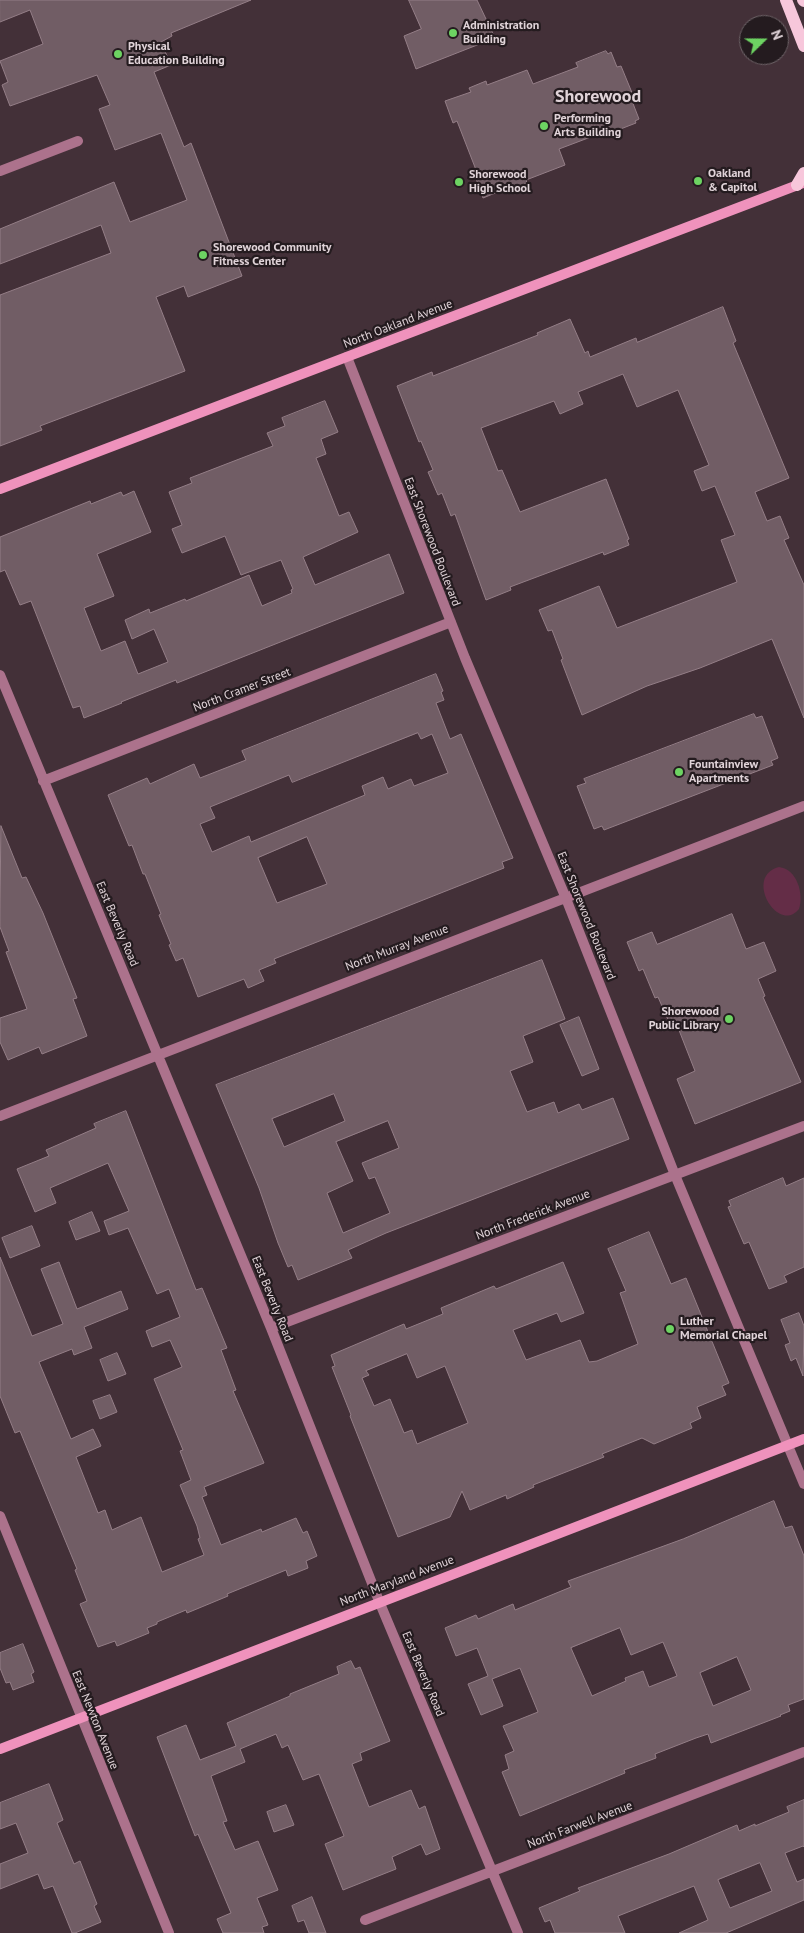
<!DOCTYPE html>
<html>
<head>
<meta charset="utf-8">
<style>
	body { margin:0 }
	#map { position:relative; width:804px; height:1933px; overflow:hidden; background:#433038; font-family:"PT Sans",sans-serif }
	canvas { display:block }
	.north { position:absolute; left:739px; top:15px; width:50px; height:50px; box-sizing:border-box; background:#241b1f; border:1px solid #6f6569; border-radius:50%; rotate:68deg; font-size:14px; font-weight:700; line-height:20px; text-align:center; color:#e0d3d8 }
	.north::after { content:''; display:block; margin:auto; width:18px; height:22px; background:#6dd362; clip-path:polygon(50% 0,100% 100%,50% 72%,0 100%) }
</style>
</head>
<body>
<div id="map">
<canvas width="804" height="1933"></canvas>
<div class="north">N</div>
</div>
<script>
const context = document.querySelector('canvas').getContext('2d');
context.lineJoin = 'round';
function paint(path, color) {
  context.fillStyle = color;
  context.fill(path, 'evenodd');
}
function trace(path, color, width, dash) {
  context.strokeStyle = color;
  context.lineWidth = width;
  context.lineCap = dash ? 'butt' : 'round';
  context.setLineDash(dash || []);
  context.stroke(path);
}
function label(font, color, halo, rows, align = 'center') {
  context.font = font + ' "PT Sans",sans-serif';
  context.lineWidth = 4.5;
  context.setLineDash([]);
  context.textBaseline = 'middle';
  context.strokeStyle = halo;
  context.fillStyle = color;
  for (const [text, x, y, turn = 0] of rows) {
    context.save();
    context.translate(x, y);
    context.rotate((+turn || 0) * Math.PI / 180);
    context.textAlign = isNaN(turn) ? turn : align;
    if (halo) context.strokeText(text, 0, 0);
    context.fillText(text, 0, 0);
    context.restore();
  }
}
const green = new Path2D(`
	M 779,867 C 797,869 804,894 799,909 C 778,935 743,876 779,867 Z`);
const building = new Path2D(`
	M 0,0 L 251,0 L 171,33 L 172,36 L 161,42 L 171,65 L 154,72 L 184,147 L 191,143 L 242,276 L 188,297 L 184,286 L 156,297 L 185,371 L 40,426 L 42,430 L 0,446 L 0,295 L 111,253 L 101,225 L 0,264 L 0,229 L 114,182 L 130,222 L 187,200 L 161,133 L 115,150 L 99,109 L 110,105 L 97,75 L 10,106 L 2,85 L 8,82 L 0,61 L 43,44 L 30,10 L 0,22 Z
	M 409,0 L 477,0 L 495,38 L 416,69 L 404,36 L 421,29 Z
	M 606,51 L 608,54 L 611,52 L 617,67 L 621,66 L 635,100 L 632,101 L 639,119 L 635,121 L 636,123 L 605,135 L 604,132 L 559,149 L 565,165 L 526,180 L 527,183 L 511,190 L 510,187 L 483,198 L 475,176 L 478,175 L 457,121 L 453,123 L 445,101 L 471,92 L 469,88 L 486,81 L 487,85 L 527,70 L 533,84 L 578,67 L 576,63 Z
	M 723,307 L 736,341 L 733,343 L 789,478 L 755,492 L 767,521 L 780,516 L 789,538 L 784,540 L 804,585 L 804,718 L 772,639 L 700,668 L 647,686 L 582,715 L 561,660 L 563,659 L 552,630 L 548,631 L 539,610 L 599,586 L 617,628 L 737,582 L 721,540 L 735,535 L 715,486 L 702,491 L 694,471 L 709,465 L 678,390 L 637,407 L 623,374 L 578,392 L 583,404 L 560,414 L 554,401 L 481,428 L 498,471 L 502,470 L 520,512 L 606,479 L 629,539 L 627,540 L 629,545 L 604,555 L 603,552 L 510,587 L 511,590 L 486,600 L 455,514 L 451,516 L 442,493 L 438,495 L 428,472 L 433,470 L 421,441 L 419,442 L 397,386 L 432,372 L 433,376 L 538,335 L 537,333 L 570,319 L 585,353 L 588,351 L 590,357 L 636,338 L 637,342 Z
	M 325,401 L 338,432 L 321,439 L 326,454 L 316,458 L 339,516 L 349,512 L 358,532 L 303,557 L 315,585 L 389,554 L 404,593 L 177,683 L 176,680 L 121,702 L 122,703 L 84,718 L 80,706 L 73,708 L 31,601 L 20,605 L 5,570 L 0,572 L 0,537 L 90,501 L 91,504 L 121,492 L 123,496 L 134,491 L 151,532 L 97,554 L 114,596 L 84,608 L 101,651 L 125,641 L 138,674 L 168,662 L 154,629 L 132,639 L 125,620 L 149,609 L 150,613 L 185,599 L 186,601 L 249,575 L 262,606 L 292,593 L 291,590 L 293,589 L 281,560 L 241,575 L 225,536 L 182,553 L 172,529 L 182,525 L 169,492 L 192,483 L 190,478 L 273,446 L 267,433 L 285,426 L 282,418 Z
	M 436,674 L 443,691 L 441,692 L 444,700 L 436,703 L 450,739 L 461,734 L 513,858 L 502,862 L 504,868 L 274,959 L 276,963 L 259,970 L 264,981 L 248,988 L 244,979 L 198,997 L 183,958 L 176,961 L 169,945 L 171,944 L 159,915 L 161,914 L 145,874 L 143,874 L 132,845 L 129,846 L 108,795 L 147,778 L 150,784 L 194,764 L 200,778 L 246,760 L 242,751 ZM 418,733 L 421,739 L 432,734 L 448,773 L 414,786 L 411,779 L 388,789 L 383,777 L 362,786 L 365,795 L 251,842 L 249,836 L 212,852 L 200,824 L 215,818 L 210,807 L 289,775 L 292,782 ZM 307,837 L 327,884 L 277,903 L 258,858 Z
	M 754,714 L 756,718 L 762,716 L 778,758 L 771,761 L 773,765 L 604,830 L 602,826 L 594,829 L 577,786 L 586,783 L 584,779 Z
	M 1,826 L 22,878 L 26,877 L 43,913 L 77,998 L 73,999 L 87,1036 L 42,1054 L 39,1047 L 8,1060 L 0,1042 L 0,1018 L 27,1009 L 6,952 L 9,951 L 0,927 Z
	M 732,914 L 746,949 L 764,942 L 776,971 L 758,979 L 765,996 L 763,997 L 801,1082 L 695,1124 L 677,1079 L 695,1071 L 675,1020 L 669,1022 L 658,997 L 655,998 L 643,969 L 639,971 L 627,942 L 652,932 L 657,944 Z
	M 542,960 L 565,1019 L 523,1036 L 533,1062 L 510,1071 L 527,1112 L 554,1102 L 558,1113 L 579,1104 L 582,1110 L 613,1098 L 629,1139 L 386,1233 L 348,1250 L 352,1258 L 298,1280 L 292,1265 L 288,1267 L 278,1243 L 259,1188 L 216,1085 ZM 334,1094 L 345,1121 L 284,1147 L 272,1119 ZM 388,1121 L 399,1148 L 362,1163 L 369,1179 L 375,1177 L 390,1213 L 343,1233 L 327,1193 L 353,1181 L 336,1142 Z
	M 579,1017 L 599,1069 L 582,1076 L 560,1025 Z
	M 126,1111 L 196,1290 L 202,1288 L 227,1348 L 221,1350 L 236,1390 L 233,1391 L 264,1463 L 204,1487 L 207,1495 L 202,1497 L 221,1545 L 261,1529 L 262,1532 L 296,1518 L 303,1533 L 307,1531 L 317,1556 L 306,1561 L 308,1568 L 288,1576 L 286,1570 L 227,1594 L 228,1596 L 187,1613 L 186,1610 L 157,1622 L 157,1624 L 147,1628 L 149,1633 L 117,1646 L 115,1641 L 98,1647 L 80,1604 L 87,1601 L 75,1570 L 77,1569 L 20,1431 L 15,1433 L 0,1396 L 0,1257 L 32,1336 L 63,1324 L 41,1269 L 59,1262 L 77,1309 L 121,1291 L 128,1309 L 84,1327 L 92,1348 L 74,1355 L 72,1349 L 39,1362 L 71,1439 L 93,1429 L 101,1446 L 76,1457 L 98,1513 L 105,1510 L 112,1530 L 141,1517 L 162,1572 L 204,1555 L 198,1539 L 200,1538 L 197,1526 L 180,1485 L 191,1480 L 180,1451 L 183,1450 L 154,1379 L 182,1367 L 170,1340 L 152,1347 L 146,1331 L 180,1317 L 169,1289 L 157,1294 L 128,1228 L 109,1235 L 104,1221 L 129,1211 L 108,1163 L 50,1188 L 56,1203 L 35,1212 L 17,1169 L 49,1156 L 46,1150 L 96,1128 L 94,1124 Z
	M 783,1178 L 786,1186 L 804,1178 L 804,1267 L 784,1276 L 787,1282 L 769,1289 L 749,1242 L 744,1244 L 728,1207 L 731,1206 L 729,1201 Z
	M 92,1212 L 100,1231 L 76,1240 L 69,1222 Z
	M 32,1226 L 40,1246 L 10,1258 L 2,1238 Z
	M 649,1232 L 671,1284 L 686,1278 L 729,1383 L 722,1386 L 726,1395 L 697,1407 L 701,1418 L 690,1423 L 692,1428 L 654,1444 L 642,1438 L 602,1454 L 604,1457 L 533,1485 L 534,1487 L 507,1499 L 506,1495 L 470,1510 L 462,1491 L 450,1517 L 398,1537 L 350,1416 L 351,1415 L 332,1367 L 335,1366 L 331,1355 L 404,1324 L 406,1329 L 443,1314 L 441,1308 L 494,1286 L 496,1289 L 563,1262 L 584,1313 L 561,1322 L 557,1313 L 513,1330 L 526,1360 L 580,1340 L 589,1362 L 597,1361 L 638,1344 L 620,1293 L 626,1291 L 608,1249 ZM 407,1354 L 417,1378 L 445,1366 L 468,1423 L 417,1444 L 412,1430 L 404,1433 L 390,1399 L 374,1406 L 362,1378 L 369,1375 L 366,1371 Z
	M 799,1313 L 804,1326 L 803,1376 L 796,1358 L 791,1361 L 785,1345 L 790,1343 L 781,1320 Z
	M 117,1353 L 126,1374 L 108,1381 L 100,1360 Z
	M 110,1395 L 117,1412 L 100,1419 L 93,1401 Z
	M 774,1501 L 785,1528 L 792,1526 L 804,1556 L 804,1699 L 788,1705 L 790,1711 L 780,1715 L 781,1716 L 711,1743 L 708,1734 L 696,1738 L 655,1754 L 656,1758 L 624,1770 L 625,1773 L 520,1816 L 502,1772 L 509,1769 L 505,1755 L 514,1751 L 503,1726 L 538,1712 L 520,1668 L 492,1679 L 503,1706 L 481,1715 L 468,1684 L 488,1676 L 477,1648 L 456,1656 L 445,1628 L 476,1615 L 478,1619 L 513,1604 L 515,1610 L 571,1587 L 568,1581 L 683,1539 ZM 620,1628 L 631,1655 L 663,1642 L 677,1676 L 649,1687 L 643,1671 L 625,1678 L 626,1681 L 592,1696 L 571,1648 ZM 737,1657 L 751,1690 L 713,1706 L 700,1673 Z
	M 23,1644 L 34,1672 L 31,1674 L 34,1682 L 13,1690 L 10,1682 L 6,1683 L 0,1668 L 0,1653 Z
	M 351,1661 L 355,1669 L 360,1667 L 390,1741 L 360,1753 L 362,1760 L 352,1764 L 369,1807 L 411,1790 L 419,1809 L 425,1806 L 440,1849 L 426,1855 L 421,1844 L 392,1857 L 396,1869 L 343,1890 L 325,1844 L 344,1836 L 319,1774 L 303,1780 L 288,1745 L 282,1748 L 276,1734 L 240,1749 L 245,1762 L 211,1776 L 227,1821 L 223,1822 L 235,1850 L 258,1841 L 278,1890 L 257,1898 L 268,1925 L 262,1927 L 264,1933 L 223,1933 L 217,1919 L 231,1913 L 198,1834 L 195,1836 L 157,1737 L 186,1725 L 200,1760 L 236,1746 L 227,1723 L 290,1696 L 290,1694 L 339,1674 L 337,1667 Z
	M 49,1784 L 63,1820 L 57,1823 L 74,1864 L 80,1861 L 97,1904 L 94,1906 L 101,1922 L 75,1933 L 72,1933 L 53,1886 L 44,1889 L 38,1874 L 0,1889 L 0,1864 L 28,1853 L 16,1823 L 0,1829 L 0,1803 Z
	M 804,1800 L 804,1847 L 803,1846 L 785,1853 L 797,1882 L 804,1879 L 804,1900 L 726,1933 L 679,1933 L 708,1920 L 694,1886 L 618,1916 L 625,1933 L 555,1933 L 550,1920 L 545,1922 L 539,1908 L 580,1891 L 578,1888 L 669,1854 L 737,1825 L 739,1831 L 755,1824 L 755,1826 L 789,1812 L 787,1807 ZM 760,1863 L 772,1891 L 730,1908 L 718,1880 Z
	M 286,1805 L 294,1825 L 274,1832 L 267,1812 Z
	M 312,1897 L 326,1933 L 309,1933 L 304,1920 L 298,1922 L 292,1906 Z`);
const street = new Path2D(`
	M 0,171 L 78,141
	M 347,357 L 465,658 L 565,896 L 675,1175 L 804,1484
	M 0,675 L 271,1328 L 379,1601 L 518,1933
	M 43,781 L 451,622
	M 0,1116 L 804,806
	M 271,1328 L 804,1126
	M 0,1516 L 169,1933
	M 365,1920 L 804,1752`);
const secondary = new Path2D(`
	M 0,489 L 803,183
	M 0,1749 L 804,1439`);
const primary = new Path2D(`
	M 786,0 L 804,46
	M 803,0 L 804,1
	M 797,185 L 804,173`);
const markers = [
	[453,33,5,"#6dd362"],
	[118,54,5,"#6dd362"],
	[544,126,5,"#6dd362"],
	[698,181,5,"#6dd362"],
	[459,182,5,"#6dd362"],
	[203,255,5,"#6dd362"],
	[679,772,5,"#6dd362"],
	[729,1019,5,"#6dd362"],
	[670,1329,5,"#6dd362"]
];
const poiNames = [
	["Administration",463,26],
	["Building",463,40],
	["Physical",128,47],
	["Education Building",128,61],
	["Performing",554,119],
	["Arts Building",554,133],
	["Oakland",708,174],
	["& Capitol",708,188],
	["Shorewood",469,175],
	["High School",469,189],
	["Shorewood Community",213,248],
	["Fitness Center",213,262],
	["Fountainview",689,765],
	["Apartments",689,779],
	["Shorewood",719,1012,"right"],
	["Public Library",719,1026,"right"],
	["Luther",680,1322],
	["Memorial Chapel",680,1336]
];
const streetNames = [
	["North Oakland Avenue",398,324,-21],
	["East Shorewood Boulevard",432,542,69],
	["North Cramer Street",242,690,-21],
	["East Shorewood Boulevard",586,916,68],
	["East Beverly Road",117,924,67],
	["North Murray Avenue",397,948,-21],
	["North Frederick Avenue",533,1215,-21],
	["East Beverly Road",272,1299,68],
	["North Maryland Avenue",397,1581,-21],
	["East Beverly Road",423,1674,67],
	["East Newton Avenue",95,1720,68],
	["North Farwell Avenue",580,1825,-21]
];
const districtNames = [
	["Shorewood",598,97]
];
paint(green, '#642d47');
paint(building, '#715d65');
trace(building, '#947e87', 1);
trace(street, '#ac728c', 10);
trace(secondary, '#ef92bc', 10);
trace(primary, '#f7c7db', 12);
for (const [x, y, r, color] of markers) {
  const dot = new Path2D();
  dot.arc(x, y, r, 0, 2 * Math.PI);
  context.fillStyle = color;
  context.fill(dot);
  trace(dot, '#241b1f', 2);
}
label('bold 12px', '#e0d3d8', '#241b1f', poiNames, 'left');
label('12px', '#e0d3d8', '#241b1f', streetNames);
label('bold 18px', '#e0d3d8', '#241b1f', districtNames);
</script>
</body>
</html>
